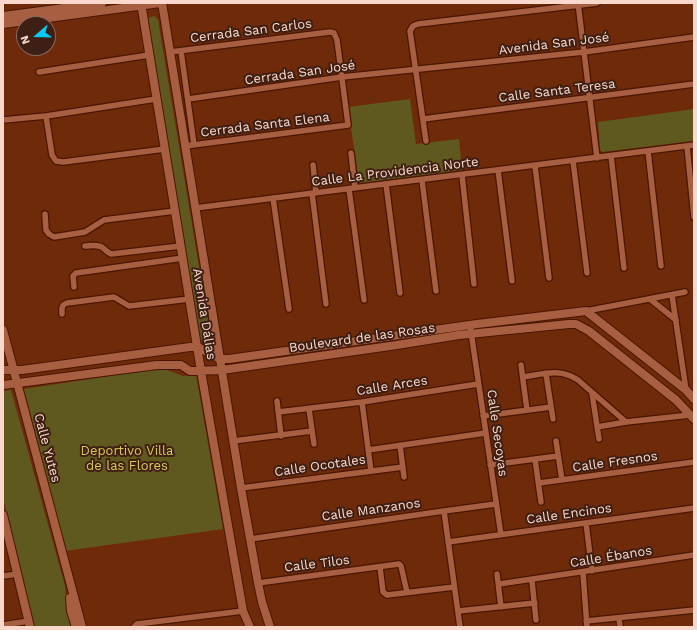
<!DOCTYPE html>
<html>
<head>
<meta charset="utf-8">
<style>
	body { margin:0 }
	#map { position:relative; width:697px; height:630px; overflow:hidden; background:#6e2a09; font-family:"Work Sans",sans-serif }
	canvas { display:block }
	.frame { position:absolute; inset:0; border:4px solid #fad8cb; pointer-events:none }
	.north { position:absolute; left:16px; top:16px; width:40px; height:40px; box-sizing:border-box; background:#3e1f13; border:1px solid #89695d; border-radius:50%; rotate:250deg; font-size:11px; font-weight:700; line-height:16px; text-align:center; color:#fad8cb }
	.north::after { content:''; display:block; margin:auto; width:14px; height:18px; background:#04cbf9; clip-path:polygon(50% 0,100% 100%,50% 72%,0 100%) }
</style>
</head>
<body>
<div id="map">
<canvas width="697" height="630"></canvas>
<div class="frame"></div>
<div class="north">N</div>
</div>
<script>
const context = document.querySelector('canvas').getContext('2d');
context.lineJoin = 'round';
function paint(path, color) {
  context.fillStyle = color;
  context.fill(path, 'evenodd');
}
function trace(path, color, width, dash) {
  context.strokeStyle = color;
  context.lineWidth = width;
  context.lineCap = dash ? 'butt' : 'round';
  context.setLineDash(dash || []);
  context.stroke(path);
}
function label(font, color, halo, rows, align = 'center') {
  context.font = font + ' "Work Sans",sans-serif';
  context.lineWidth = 4;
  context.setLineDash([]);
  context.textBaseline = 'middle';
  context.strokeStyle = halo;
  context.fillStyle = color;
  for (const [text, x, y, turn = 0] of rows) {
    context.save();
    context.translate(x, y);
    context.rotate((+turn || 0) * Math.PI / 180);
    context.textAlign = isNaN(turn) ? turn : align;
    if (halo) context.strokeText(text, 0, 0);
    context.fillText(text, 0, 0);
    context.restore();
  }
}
const green = new Path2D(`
	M 154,16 L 158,20 L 211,339 L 201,341 L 199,339 L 147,18 Z
	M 410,99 L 416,144 L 459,139 L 462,170 L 361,183 L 359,182 L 348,107 Z
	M 694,109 L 694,141 L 602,152 L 600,150 L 598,122 Z
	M 162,368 L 183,376 L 196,375 L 223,529 L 65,551 L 24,389 Z
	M 11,390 L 65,586 L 67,605 L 73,627 L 34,627 L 3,498 L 3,391 Z`);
const street = new Path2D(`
	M 578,3 L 597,158
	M 181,51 L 194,145
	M 170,52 L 330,32 L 334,33 L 337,40 L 348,125 L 185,146
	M 39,72 L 149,55
	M 188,99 L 342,77 L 584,52 L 694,37
	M 46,116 L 52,155 L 56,161 L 63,162 L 165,149
	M 423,119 L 694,84
	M 3,120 L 46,116 L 156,99
	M 426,141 L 410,31 L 413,26 L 418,24 L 597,3
	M 687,146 L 694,217
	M 648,151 L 661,266
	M 351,153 L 355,188
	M 611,156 L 624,268
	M 573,161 L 587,273
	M 313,165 L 316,193
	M 535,166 L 549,278
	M 498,170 L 512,281
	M 462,175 L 474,284
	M 422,180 L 436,291
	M 386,184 L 400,293
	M 349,189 L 364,300
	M 312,193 L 326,304
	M 273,198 L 289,309
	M 195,208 L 694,145
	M 45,214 L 46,230 L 49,234 L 54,237 L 85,232 L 104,220 L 175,211
	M 85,246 C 90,246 99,244 103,248 C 106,251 107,252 111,254 L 181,246
	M 74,287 L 73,276 L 76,273 L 183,258
	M 672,295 L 686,390
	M 650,299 L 676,320
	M 586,311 L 685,292
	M 62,314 C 62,308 61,305 67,303 L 114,297 L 129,306 L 190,299
	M 470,325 L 501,535
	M 521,365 L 527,410
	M 546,374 L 553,419
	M 523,377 C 544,374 560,368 578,380 L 626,422
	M 592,393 L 599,439
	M 277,401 L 281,436
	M 362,402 L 371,471
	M 309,409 L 314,444
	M 278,412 L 362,402 L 478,384
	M 483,416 L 551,407
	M 597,427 L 626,422 L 690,415
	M 233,441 L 312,431
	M 556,441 L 562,480
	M 400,445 L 404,477
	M 368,450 L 486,433
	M 535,459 L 541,502
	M 490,465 L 558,456
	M 539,483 L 694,462
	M 241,488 L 403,467
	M 444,511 L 460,627
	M 586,523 L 592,571
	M 250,539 L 444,511 L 496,504
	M 448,542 L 694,508
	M 380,567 L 383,592 L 387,595 L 454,587
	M 583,573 L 587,627
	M 497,574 L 501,607
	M 3,576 L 18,574
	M 532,581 L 536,620
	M 258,583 L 399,564 L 401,566 L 407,592
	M 499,584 L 694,555
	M 458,611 L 535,603
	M 619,618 L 620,627
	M 586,621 L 694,610
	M 3,625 L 29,621
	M 134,627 L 137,624 L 243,611`);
const secondary = new Path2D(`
	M 141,3 L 201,371 L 243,611 L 250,627
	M 162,3 L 241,488 L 258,583 L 262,602 L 270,627
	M 3,16 L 102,3
	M 3,24 L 160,3
	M 3,330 L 82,627
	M 3,370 L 22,370 L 190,347 L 198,347 L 220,359 L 229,359 L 477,324 L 586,311 L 686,390 L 694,399
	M 3,385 L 157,365 L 181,365 L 190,371 L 222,370 L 397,345 L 459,335 L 569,324 L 576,324 L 589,331 L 676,400 L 694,419
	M 3,515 L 30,627
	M 70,598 L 71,611 L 76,627`);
const streetNames = [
	["Cerrada San Carlos",251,31,-7],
	["Avenida San José",554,44,-7],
	["Cerrada San José",300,73,-8],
	["Calle Santa Teresa",557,91,-7],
	["Cerrada Santa Elena",265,125,-7],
	["Calle La Providencia Norte",395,172,-7],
	["Avenida Dálias",204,314,81],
	["Boulevard de las Rosas",362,338,-8],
	["Calle Arces",392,386,-9],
	["Calle Secoyas",497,433,82],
	["Calle Yutes",47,448,75],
	["Calle Fresnos",615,462,-8],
	["Calle Ocotales",320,466,-8],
	["Calle Manzanos",371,510,-8],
	["Calle Encinos",569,514,-8],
	["Calle Ébanos",611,557,-9],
	["Calle Tilos",317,564,-7]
];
const parkNames = [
	["Deportivo Villa",127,451],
	["de las Flores",127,466]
];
paint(green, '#60591f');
trace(street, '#491600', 8);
trace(secondary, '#491600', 10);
trace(street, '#a85e41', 5.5);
trace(secondary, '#a85e41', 8);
label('13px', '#fad8cb', '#3e1f13', streetNames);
label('13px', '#d8ca58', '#3e1f13', parkNames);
</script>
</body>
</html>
